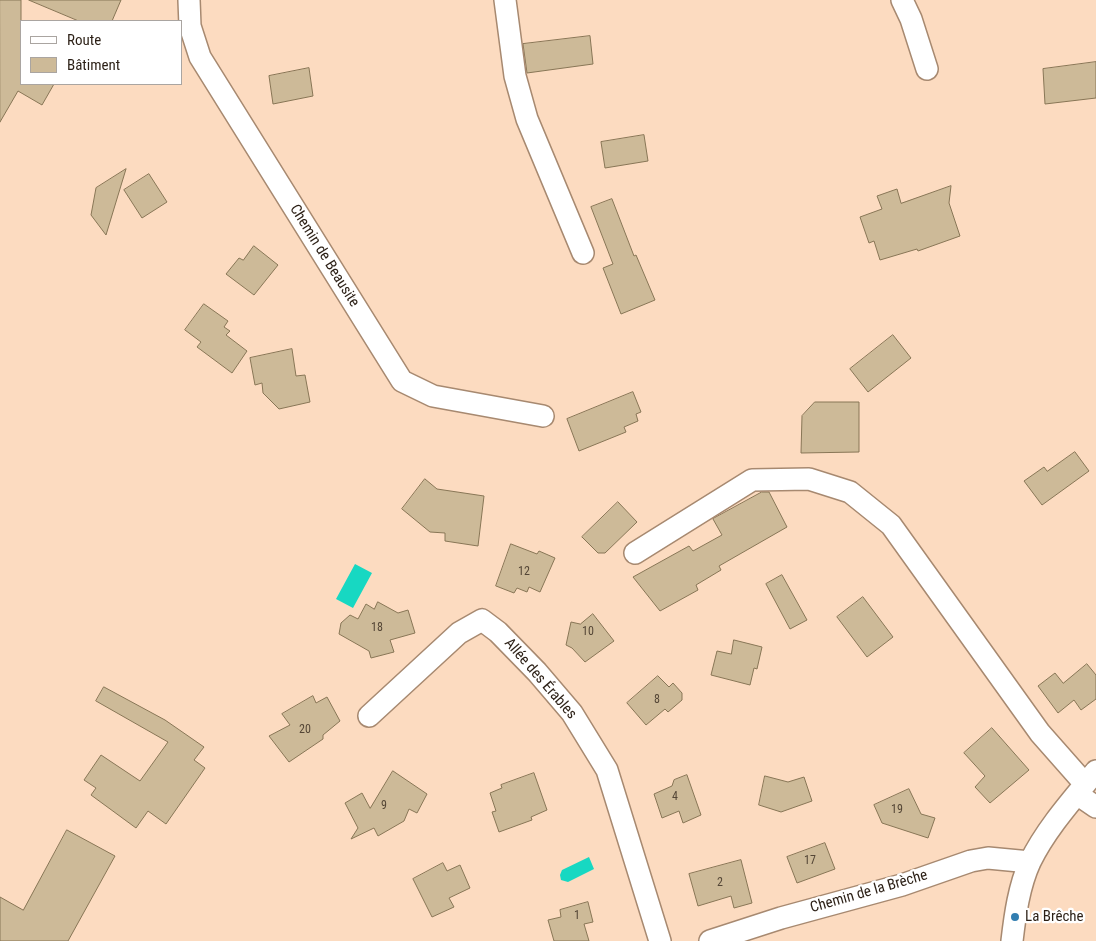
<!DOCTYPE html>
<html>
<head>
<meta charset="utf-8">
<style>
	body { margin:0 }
	#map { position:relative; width:1096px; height:941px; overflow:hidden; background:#fcdbc0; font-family:"Roboto Condensed",sans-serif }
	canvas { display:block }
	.legend { position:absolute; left:20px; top:20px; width:162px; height:65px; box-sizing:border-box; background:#fff; border:1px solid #aaa5a1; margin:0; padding:6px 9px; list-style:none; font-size:15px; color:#2b1f15 }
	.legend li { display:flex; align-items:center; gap:10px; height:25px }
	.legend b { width:25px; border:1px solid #aaa5a1 }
</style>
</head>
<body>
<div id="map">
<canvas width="1096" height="941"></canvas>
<ul class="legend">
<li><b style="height:6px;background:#fff"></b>Route</li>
<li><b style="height:14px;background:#cdba98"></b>Bâtiment</li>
</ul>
</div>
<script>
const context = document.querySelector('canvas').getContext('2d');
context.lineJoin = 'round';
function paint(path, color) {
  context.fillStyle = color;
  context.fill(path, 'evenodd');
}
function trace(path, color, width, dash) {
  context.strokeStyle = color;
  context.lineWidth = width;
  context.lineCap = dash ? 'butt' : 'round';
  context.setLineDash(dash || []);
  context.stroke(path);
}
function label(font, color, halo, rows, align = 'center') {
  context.font = font + ' "Roboto Condensed",sans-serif';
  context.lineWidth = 4.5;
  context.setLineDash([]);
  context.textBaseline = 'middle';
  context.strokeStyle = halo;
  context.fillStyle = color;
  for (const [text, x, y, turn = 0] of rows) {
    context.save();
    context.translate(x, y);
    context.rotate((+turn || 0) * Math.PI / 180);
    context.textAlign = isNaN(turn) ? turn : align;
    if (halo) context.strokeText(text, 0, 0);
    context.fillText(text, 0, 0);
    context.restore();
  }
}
const water = new Path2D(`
	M 355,564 L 372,573 L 353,608 L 336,599 Z
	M 589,857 L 594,869 L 568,882 L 561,880 L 560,875 L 562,870 Z`);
const building = new Path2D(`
	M 0,0 L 21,0 L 21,84 L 54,84 L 42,105 L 18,91 L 0,122 Z
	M 29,0 L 121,0 L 112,21 L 79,21 Z
	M 590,36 L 593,64 L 527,73 L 523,44 Z
	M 1096,62 L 1096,98 L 1045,104 L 1043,69 Z
	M 309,68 L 313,96 L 273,104 L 269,76 Z
	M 644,135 L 648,161 L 605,168 L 601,142 Z
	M 126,169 L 106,235 L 91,215 L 96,188 Z
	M 149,174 L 167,202 L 142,218 L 124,190 Z
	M 951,186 L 949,203 L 960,236 L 918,251 L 917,249 L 880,260 L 874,241 L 869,243 L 860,217 L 882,209 L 877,196 L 897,189 L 901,203 Z
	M 612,199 L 634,256 L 636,255 L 655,300 L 621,314 L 603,268 L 613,264 L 591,207 Z
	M 254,246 L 278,265 L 254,295 L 226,274 L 239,258 L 243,260 Z
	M 204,304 L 228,321 L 224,327 L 230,331 L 226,335 L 247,351 L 232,373 L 197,347 L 201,342 L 185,330 Z
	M 893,335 L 911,358 L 868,392 L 850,369 Z
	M 292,349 L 296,376 L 305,375 L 310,402 L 279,409 L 263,393 L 262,383 L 255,385 L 250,358 Z
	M 633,392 L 641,412 L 636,414 L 638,421 L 624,427 L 626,432 L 579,451 L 567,419 Z
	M 815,402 L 859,402 L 859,452 L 801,453 L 802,416 Z
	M 1075,452 L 1089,471 L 1042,505 L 1024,481 L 1044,467 L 1047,471 Z
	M 425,479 L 437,489 L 484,496 L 478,546 L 445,541 L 445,533 L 430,532 L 402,509 Z
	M 762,492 L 769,492 L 787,527 L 719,566 L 721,570 L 696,585 L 698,590 L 660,611 L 633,577 L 689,546 L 693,551 L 722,535 L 713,519 Z
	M 618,502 L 637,522 L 605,553 L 598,553 L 582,537 Z
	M 511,544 L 537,554 L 539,551 L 555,558 L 540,592 L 529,587 L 527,592 L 517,588 L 514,593 L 496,586 Z
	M 782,575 L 807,620 L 790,629 L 766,584 Z
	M 863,597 L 893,637 L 867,657 L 837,617 Z
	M 378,602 L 398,613 L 408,610 L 415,633 L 390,640 L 394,652 L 371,658 L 369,651 L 339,634 L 341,623 L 350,615 L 358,619 L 366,604 L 374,609 Z
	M 593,614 L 614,641 L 585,662 L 572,648 L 566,645 L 571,622 L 580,624 Z
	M 734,640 L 762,647 L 757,669 L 754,668 L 750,685 L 711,675 L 717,651 L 731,654 Z
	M 1087,664 L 1096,675 L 1096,699 L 1081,710 L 1074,700 L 1058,713 L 1038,686 L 1055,673 L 1063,683 Z
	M 658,676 L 669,687 L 673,683 L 682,693 L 682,700 L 668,712 L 665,709 L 646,725 L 627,703 Z
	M 104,687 L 165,720 L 204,747 L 194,760 L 205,768 L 166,824 L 148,811 L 136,828 L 91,795 L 96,788 L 84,780 L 101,755 L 140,781 L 168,742 L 96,701 Z
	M 313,696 L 316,703 L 327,697 L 340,721 L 323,735 L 323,739 L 289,762 L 269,736 L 290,725 L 282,714 Z
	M 992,728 L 1029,770 L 990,803 L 975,787 L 985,776 L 964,753 Z
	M 393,771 L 427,794 L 417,813 L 409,809 L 404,821 L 378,836 L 374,828 L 351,839 L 358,828 L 345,803 L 362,793 L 370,808 Z
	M 534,773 L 547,810 L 531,817 L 532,820 L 499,832 L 492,812 L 496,811 L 490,793 L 502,788 L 501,785 Z
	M 687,775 L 701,815 L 683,823 L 679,811 L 662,818 L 654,794 L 672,786 L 674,780 Z
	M 765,776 L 788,782 L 804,777 L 812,801 L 781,812 L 759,805 Z
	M 909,789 L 921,814 L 935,818 L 928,838 L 882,823 L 874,805 Z
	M 67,830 L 115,856 L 68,941 L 0,941 L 0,897 L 23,910 Z
	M 825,843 L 835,869 L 797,883 L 787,857 Z
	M 741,860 L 752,903 L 734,908 L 731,896 L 698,906 L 689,874 Z
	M 443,863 L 447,871 L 460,865 L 470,888 L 449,898 L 454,907 L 432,917 L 413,879 Z
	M 588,902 L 593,922 L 584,924 L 589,941 L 554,941 L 548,920 L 561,917 L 560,910 Z`);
const minor = new Path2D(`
	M 189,0 L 190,26 L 200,57 L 402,381 L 433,396 L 543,416
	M 505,0 L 515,76 L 527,119 L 583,253
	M 902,0 L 911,19 L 927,69
	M 635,553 L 752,480 L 809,479 L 850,492 L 891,525 L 1040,733 L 1085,784
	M 369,716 L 459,633 L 482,620 L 498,632 L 537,672 L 572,713 L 607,770 L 660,941
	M 1077,794 L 1096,807
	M 710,941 L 781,918 L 902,885 L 971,861 L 988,858 L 1030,862
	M 1012,941 C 1015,915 1019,886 1030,862 C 1046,829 1073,799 1096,771`);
const markers = [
	[1015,917,5,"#327eb1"]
];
const numberNames = [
	["12",524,572],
	["18",377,628],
	["10",588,632],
	["8",657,700],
	["20",305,730],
	["4",675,797],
	["9",384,806],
	["19",897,810],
	["17",810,861],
	["2",720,883],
	["1",577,916]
];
const streetNames = [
	["Chemin de Beausite",324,256,58],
	["Allée des Érables",540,679,49],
	["Chemin de la Brèche",869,892,-16]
];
const poiNames = [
	["La Brêche",1025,917]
];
paint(water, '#17d8c2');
paint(building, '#cdba98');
trace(building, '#887656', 1);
trace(minor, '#a78970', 24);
trace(minor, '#fff', 21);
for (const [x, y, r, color] of markers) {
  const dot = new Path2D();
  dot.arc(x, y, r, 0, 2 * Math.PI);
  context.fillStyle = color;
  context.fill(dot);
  trace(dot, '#fff', 2);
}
label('12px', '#544636', null, numberNames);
label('15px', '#2b1f15', '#fff', streetNames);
label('15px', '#2b1f15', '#fff', poiNames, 'left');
</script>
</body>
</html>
